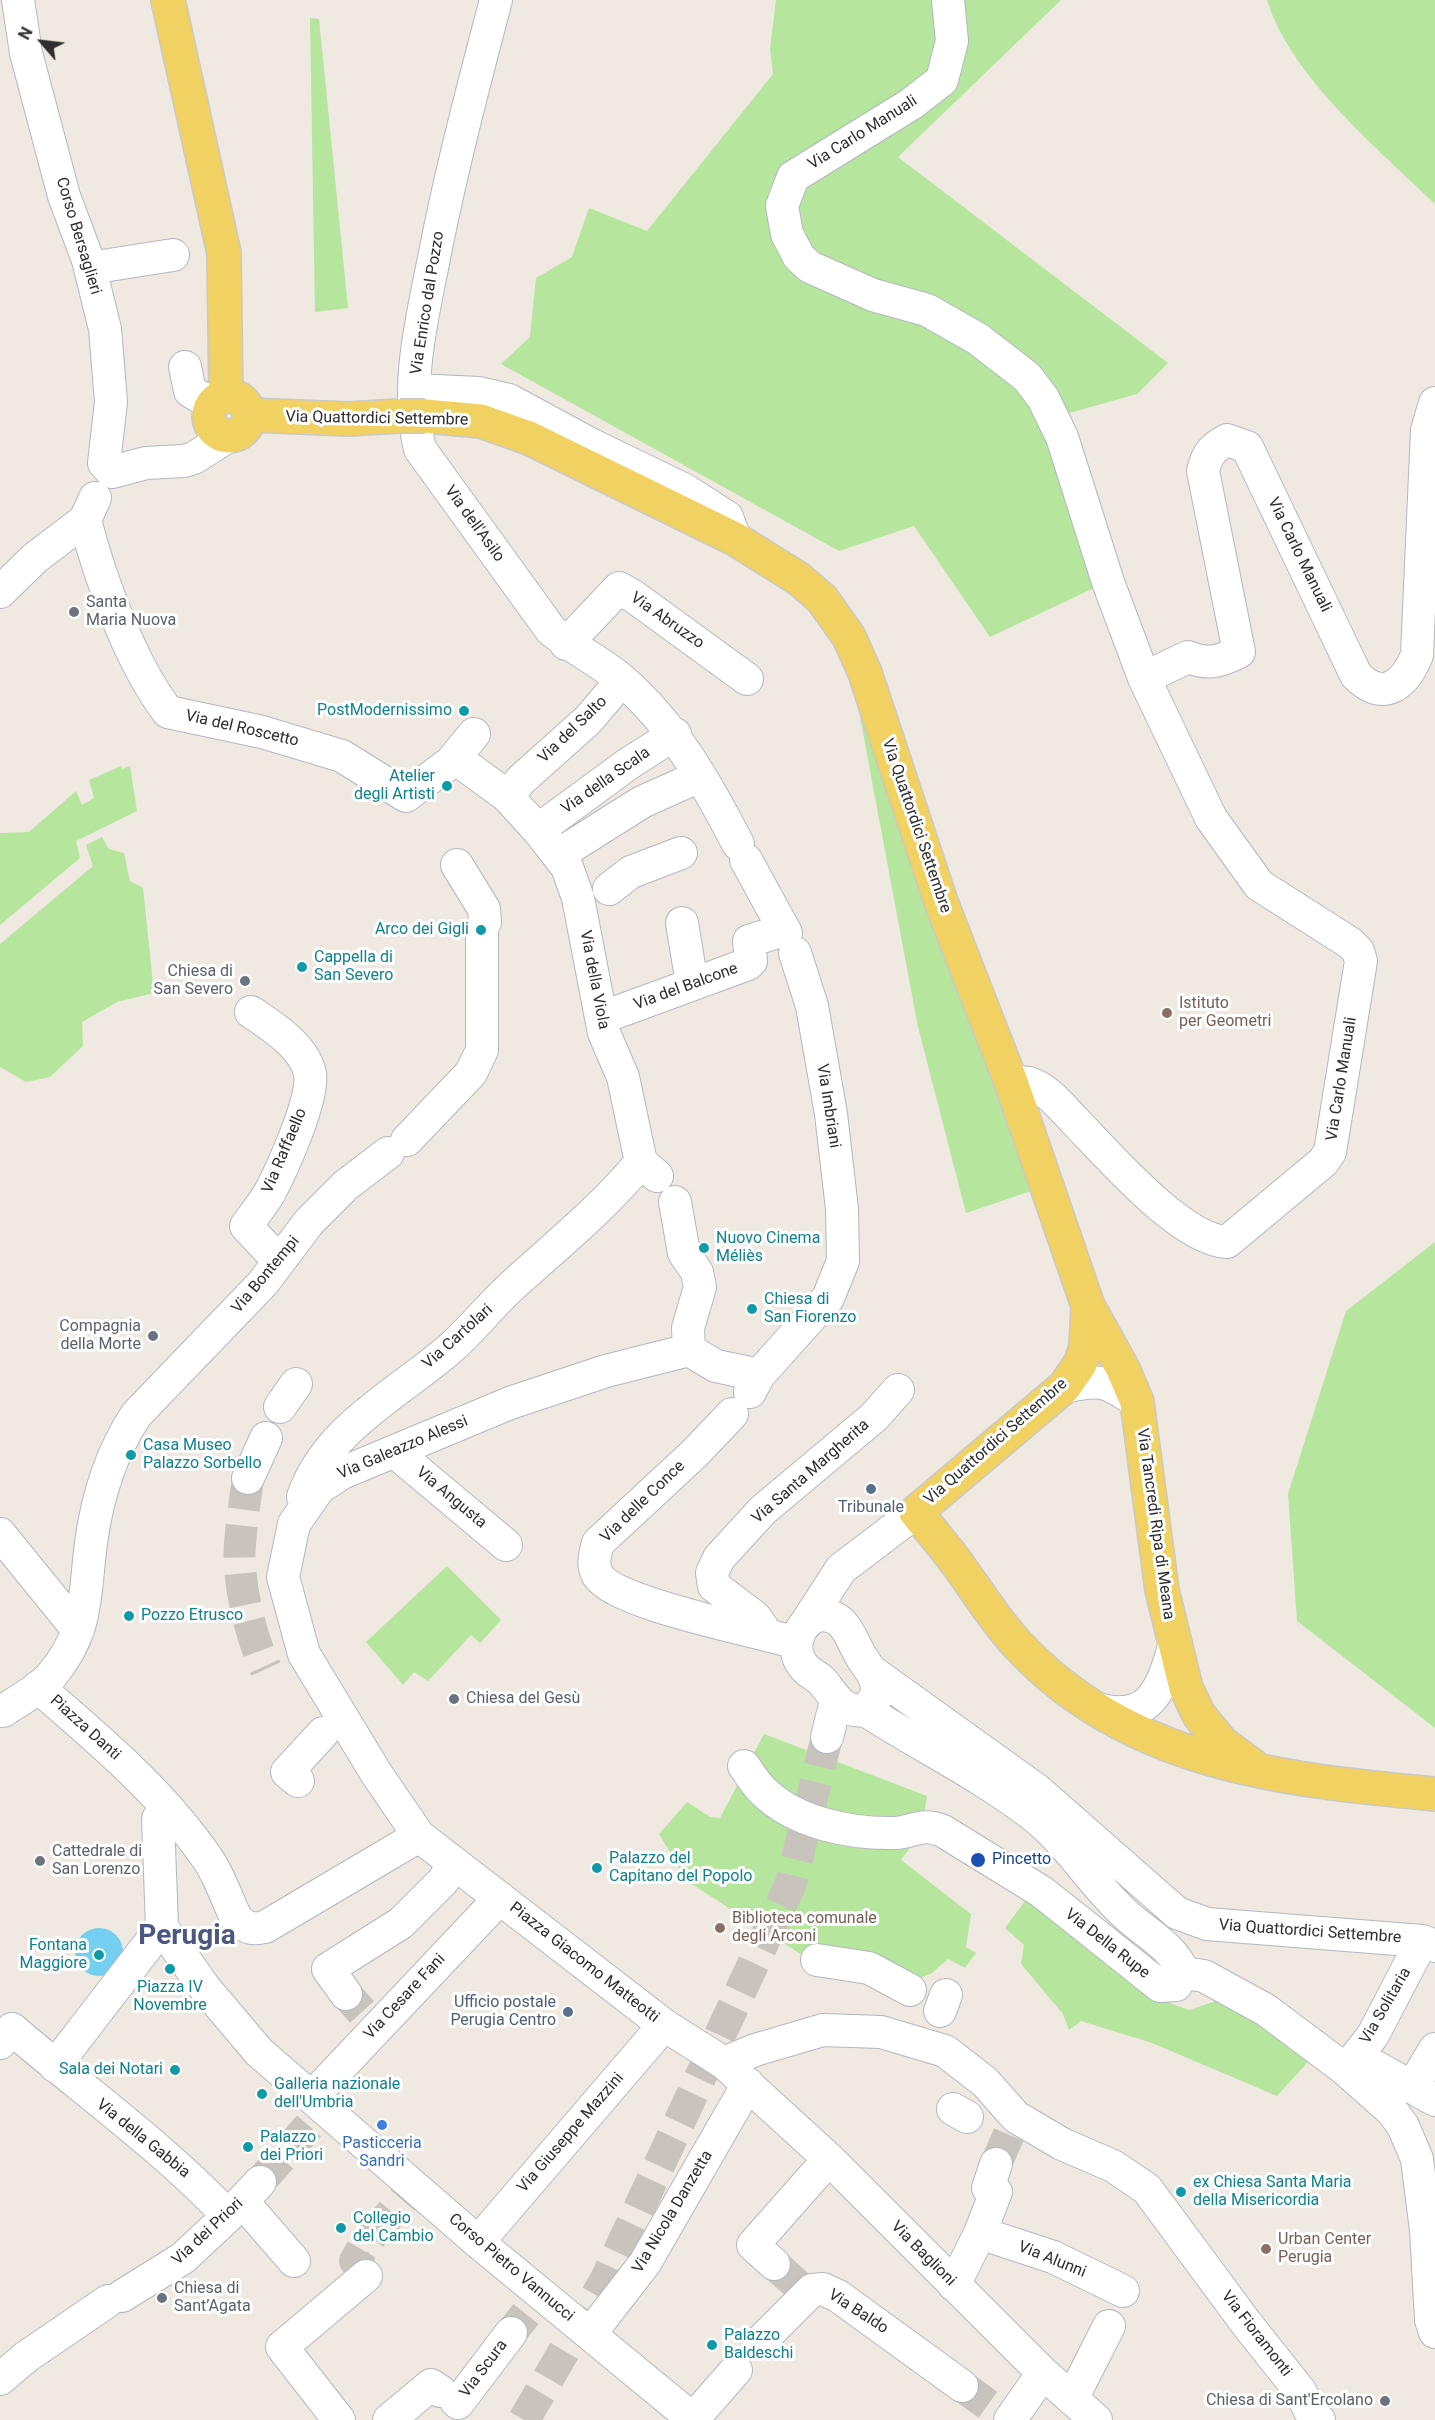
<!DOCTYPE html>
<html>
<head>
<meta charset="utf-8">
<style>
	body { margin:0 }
	#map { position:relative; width:1435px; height:2420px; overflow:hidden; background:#efe9e1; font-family:Roboto,sans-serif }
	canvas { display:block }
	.north { position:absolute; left:12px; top:12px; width:60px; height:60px; -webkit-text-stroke:4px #fff; paint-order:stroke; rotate:298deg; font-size:16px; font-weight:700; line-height:24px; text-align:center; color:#2e2e2e }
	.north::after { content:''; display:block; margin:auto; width:21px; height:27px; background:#2e2e2e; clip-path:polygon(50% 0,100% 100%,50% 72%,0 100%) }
</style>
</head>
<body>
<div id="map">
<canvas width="1435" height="2420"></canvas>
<div class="north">N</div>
</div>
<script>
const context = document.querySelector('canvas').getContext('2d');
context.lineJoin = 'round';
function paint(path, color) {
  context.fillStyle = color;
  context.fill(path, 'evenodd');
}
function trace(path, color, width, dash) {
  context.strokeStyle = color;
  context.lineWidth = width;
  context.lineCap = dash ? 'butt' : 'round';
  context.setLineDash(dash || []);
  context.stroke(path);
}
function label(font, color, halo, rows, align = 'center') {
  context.font = font + ' Roboto,sans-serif';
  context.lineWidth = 6;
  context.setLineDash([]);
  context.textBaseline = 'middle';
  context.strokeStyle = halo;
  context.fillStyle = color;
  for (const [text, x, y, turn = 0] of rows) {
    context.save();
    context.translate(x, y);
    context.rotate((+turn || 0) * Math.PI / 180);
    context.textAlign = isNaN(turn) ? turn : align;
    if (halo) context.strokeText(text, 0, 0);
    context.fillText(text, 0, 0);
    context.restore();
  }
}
const green = new Path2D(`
	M 776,0 L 1061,0 L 898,157 L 1168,363 L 1137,394 L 1041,421 L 1094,588 L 990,637 L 914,526 L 839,551 L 501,364 L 530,337 L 536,278 L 572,257 L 589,208 L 647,231 L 773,74 L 770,49 Z
	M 1267,0 L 1435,0 L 1435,204 C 1378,149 1290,76 1267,0 Z
	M 310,18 L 319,19 L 348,308 L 315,312 Z
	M 854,685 L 1034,1190 L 966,1213 L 918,1027 Z
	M 121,766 L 122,769 L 130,766 L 137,811 L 76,841 L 80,858 L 0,925 L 0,833 L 29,832 L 76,791 L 82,805 L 94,798 L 89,780 Z
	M 102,837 L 109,849 L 124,853 L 130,881 L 143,888 L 154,993 L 117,1002 L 82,1022 L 83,1046 L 50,1077 L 26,1082 L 0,1067 L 0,944 L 93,866 L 86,845 Z
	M 1435,1242 L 1435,1728 L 1297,1621 L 1288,1494 L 1346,1311 Z
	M 447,1566 L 501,1620 L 480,1643 L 471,1635 L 428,1681 L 414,1672 L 403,1685 L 366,1642 Z
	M 764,1734 L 927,1796 L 921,1833 L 901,1860 L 971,1914 L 966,1947 L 976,1953 L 965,1968 L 948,1959 L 932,1973 L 912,1982 L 834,1954 L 802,1955 L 687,1881 L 659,1834 L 687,1802 L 710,1817 L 720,1818 Z
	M 1028,1897 L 1161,2000 L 1189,2010 L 1231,1996 L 1316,2053 L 1277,2096 L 1152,2043 L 1081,2021 L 1069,2030 L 1063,2014 L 1021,1964 L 1024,1945 L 1005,1928 Z`);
const water = new Path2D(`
	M75 1952a24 24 0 1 1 48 0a24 24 0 1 1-48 0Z`);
const minorTunnel = new Path2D(`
	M 248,1478 C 245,1500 242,1521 240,1543 C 237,1581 250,1635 266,1669
	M 346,1994 L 362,2012
	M 996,2164 L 1010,2132
	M 260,2182 L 309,2126
	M 774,2264 L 804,2291
	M 366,2276 L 355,2261 L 366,2242 L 415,2186
	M 511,2333 L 526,2314
	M 962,2386 L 1005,2417
	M 524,2420 L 606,2279 L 791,1883 L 827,1737`);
const minor = new Path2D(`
	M 18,0 L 26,53 L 64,196 L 88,260 L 105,329 L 111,402 L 104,463 L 112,472
	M 496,0 C 473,87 450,175 433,263 C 421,323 405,389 420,449 L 551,630 C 573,649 600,661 622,680 C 674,725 707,784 738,844
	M 948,0 L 952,41 L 942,80 L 911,104 L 793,177 L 782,206 L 787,234 L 799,257 L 810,267 L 873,295 L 927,310 L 978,339 L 1027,377 L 1043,398 L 1062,437 L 1108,582 L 1144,678 L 1211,818 L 1259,885 L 1350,943 L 1358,951 L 1361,961 L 1330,1152 L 1323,1162 L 1227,1242 C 1181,1240 1108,1155 1075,1121 C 1062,1108 1048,1089 1029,1083 C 1024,1082 1017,1082 1011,1082
	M 90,268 L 173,255
	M 185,367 L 190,391 L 212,404
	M 414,390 L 479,393 L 509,400 L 592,445 L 685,490 L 727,517 L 735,539
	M 112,472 L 146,463 L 184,461 L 194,458 L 227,437
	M 85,520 C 100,579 131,664 168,712 L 262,732 L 342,756 L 406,796 L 451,762 L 474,734
	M 0,592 L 35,558 L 85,520 L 95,498
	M 566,644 L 619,588 L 633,596 L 747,679
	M 1144,678 L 1188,657 C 1208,665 1219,662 1239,652 L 1203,471 C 1207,454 1212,448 1227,440 L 1247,447 L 1356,675 C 1383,703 1405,685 1417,655 L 1427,430 L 1435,403
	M 455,758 L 507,796 L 522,779 L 588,720 L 622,680
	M 507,796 L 538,830 L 567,867 L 578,898 L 604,1033 L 623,1077 L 641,1162 L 657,1176
	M 538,830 L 628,764 L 675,734
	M 558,855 L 642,802 L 700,776
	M 746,860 L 786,933
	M 457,865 L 484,909 L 485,922
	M 609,889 L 631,872 L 681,853
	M 682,923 L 692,984
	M 251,1012 C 272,1026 305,1047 310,1074 C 314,1099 282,1169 270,1192 C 263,1204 254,1215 246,1226 L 279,1261
	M 601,1018 L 748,964 L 751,961 L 749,941 L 784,930
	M 407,1140 L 471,1073 L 482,1050 L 482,935
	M 675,1202 L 684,1253 L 697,1272 L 700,1287 L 688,1328 L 689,1350
	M 759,1375 L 716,1366 L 689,1350 L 606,1371 L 510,1403 L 342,1473 L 319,1488 L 294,1524 L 283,1577 L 304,1654 L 376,1773 L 419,1836 L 664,2025 L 724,2063 L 829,2159 L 1043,2373 L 1096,2420
	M 1064,1387 C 1101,1379 1106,1380 1137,1402
	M 750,1392 L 759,1375 L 828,1298 L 843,1261 L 842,1209 L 831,1114 L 812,1006 L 795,953
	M 280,1407 L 296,1384
	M 732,1414 L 695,1453 L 598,1543 C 595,1555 592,1563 597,1574 C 613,1604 759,1631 796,1643
	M 395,1452 L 506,1545
	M 248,1478 L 266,1438
	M 303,1497 C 327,1427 400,1393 452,1347 C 473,1328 492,1304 513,1285 C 557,1245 603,1208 641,1162
	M 0,1534 L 78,1630
	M 819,1615 C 847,1614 850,1639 862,1658 C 872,1673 878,1678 877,1696 L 865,1710 C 841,1714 834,1694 821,1680 C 816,1676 810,1673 806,1669 C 788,1651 797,1623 819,1615 Z
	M 808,1620 L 841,1569 L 916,1512
	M 767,1634 L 755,1617 L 714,1586 L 712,1573 L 719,1558 L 763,1510 L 874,1417 L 898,1390
	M 874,1673 L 1037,1790 L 1177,1913 L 1207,1924 L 1422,1941 L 1435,1946
	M 38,1687 C 99,1740 161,1791 207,1858 C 220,1876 227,1900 237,1920 C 247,1928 252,1930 265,1927 L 419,1836
	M 1092,1707 C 1147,1726 1162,1692 1174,1646
	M 0,1710 L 3,1711 C 19,1700 39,1690 51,1676 C 89,1631 84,1596 91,1543 C 97,1498 111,1453 136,1415 L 263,1283 L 309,1222 L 346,1185 L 388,1153
	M 827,1737 L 836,1701
	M 744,1766 C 750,1774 756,1785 764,1792 C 796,1823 851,1834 894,1833 C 915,1832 921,1822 943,1831 L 1042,1892 L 1160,1986 L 1176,1985 L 1184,1973 C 1172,1945 1145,1933 1124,1913 C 1092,1883 1068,1843 1034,1816 C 981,1775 921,1746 865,1710
	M 298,1781 L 287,1772 L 323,1733
	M 166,1807 L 158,1819 L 162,1927 L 204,1987 L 259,2052 L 478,2242 L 694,2420
	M 817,1960 L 869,1968 L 910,1990
	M 1184,1973 L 1204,1976 L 1266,2010 L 1346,2070 L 1392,2111 L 1403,2126 L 1417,2159 L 1426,2230 L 1431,2320 L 1435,2332
	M 346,1994 L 328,1969 L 401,1923 L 443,1881 L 454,1863
	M 940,2011 L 946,1995
	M 0,2043 L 12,2029 C 84,2091 163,2147 228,2216
	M 724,2063 L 755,2050 L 823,2030 L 881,2032 L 945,2051 L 985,2082 L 1016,2117 L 1062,2144 L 1113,2166 L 1147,2189 L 1246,2323 L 1300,2391 L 1311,2413 L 1319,2420
	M 55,2066 L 162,1927
	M 1346,2070 L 1373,2035 L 1422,1941
	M 1356,2078 L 1376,2067 L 1435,2100
	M 1410,2085 L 1420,2074 L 1435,2049
	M 312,2097 L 500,1898
	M 953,2109 L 967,2117
	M 242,2201 L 294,2261
	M 980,2233 L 1053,2257 L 1123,2291
	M 478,2242 L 664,2025
	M 774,2264 L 753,2245 L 829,2159
	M 954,2285 L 980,2233 L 996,2192 L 988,2188 L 996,2164
	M 122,2296 L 183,2258 L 228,2216 L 260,2182
	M 590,2334 L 645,2263 L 748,2084
	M 759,2343 L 812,2290 L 823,2289 L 838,2296 L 962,2386
	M 0,2379 L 26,2357 L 108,2301
	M 1072,2399 L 1109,2326
	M 456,2401 L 458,2403 L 511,2333
	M 693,2419 L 736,2370
	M 339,2420 L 282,2347 L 366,2276
	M 389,2420 L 431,2385 L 440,2391
	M 1010,2420 L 1043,2373`);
const major = new Path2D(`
	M 168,0 L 224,253 L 226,396
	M209 416a20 20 0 1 1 40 0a20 20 0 1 1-40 0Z
	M 250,415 L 348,419 L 400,416
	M 425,416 L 481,421 L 529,438 L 735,539 L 799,579 L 822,599 L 849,637 L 865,673 L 941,902 L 1011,1082 L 1088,1306 L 1086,1347 L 1080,1364 L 1064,1387 L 916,1512 C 931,1531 947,1549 961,1569 C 980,1595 996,1622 1018,1645 C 1128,1764 1283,1780 1435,1794
	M 1088,1306 L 1123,1369 L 1137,1402 L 1162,1590 L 1186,1688 L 1199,1715 L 1222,1743 L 1252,1765`);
const majorBridge = new Path2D(`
	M 400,416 L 425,416`);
const markers = [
	[74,612,6,"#6b7280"],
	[464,711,6,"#0f9aa8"],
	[447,786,6,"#0f9aa8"],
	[481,930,6,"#0f9aa8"],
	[302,967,6,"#0f9aa8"],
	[245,981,6,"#6b7280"],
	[1167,1013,6,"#8d6e63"],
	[704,1248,6,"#0f9aa8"],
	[752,1309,6,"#0f9aa8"],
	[153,1336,6,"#6b7280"],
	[131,1455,6,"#0f9aa8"],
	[871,1489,6,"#5c6f8a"],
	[129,1616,6,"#0f9aa8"],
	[454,1699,6,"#6b7280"],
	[978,1860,8,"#1a4fb4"],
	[40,1861,6,"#6b7280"],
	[597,1868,6,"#0f9aa8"],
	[720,1928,6,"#8d6e63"],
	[99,1955,6,"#0f9aa8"],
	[170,1969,6,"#0f9aa8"],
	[568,2012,6,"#5c6f8a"],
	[175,2070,6,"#0f9aa8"],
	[262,2094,6,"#0f9aa8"],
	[382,2125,6,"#3f7fe0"],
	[248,2147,6,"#0f9aa8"],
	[1181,2192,6,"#0f9aa8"],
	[341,2228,6,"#0f9aa8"],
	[1266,2249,6,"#8d6e63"],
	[162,2298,6,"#6b7280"],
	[712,2345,6,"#0f9aa8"],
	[1385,2401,6,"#6b7280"]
];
const streetNames = [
	["Via Carlo Manuali",863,133,-32],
	["Corso Bersaglieri",78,236,73],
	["Via Enrico dal Pozzo",428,303,-81],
	["Via Quattordici Settembre",377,419,1],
	["Via dell'Asilo",474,524,54],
	["Via Carlo Manuali",1299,555,64],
	["Via Abruzzo",667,621,35],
	["Via del Roscetto",242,729,13],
	["Via del Salto",573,730,-44],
	["Via della Scala",606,781,-35],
	["Via Quattordici Settembre",916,826,71],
	["Via della Viola",594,980,79],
	["Via del Balcone",686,987,-20],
	["Via Carlo Manuali",1342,1079,-81],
	["Via Imbriani",828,1106,81],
	["Via Raffaello",285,1151,-67],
	["Via Bontempi",266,1275,-50],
	["Via Cartolari",458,1337,-42],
	["Via Quattordici Settembre",996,1442,-41],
	["Via Galeazzo Alessi",403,1448,-23],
	["Via Santa Margherita",811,1472,-41],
	["Via Angusta",451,1498,40],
	["Via delle Conce",643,1502,-44],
	["Via Tancredi Ripa di Meana",1155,1524,82],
	["Piazza Danti",85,1728,42],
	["Via Quattordici Settembre",1310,1932,4],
	["Via Della Rupe",1107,1944,38],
	["Piazza Giacomo Matteotti",584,1963,38],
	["Via Cesare Fani",405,1997,-47],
	["Via Solitaria",1386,2006,-60],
	["Via Giuseppe Mazzini",571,2133,-49],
	["Via della Gabbia",143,2139,39],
	["Via Nicola Danzetta",673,2212,-59],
	["Via dei Priori",208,2232,-43],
	["Via Baglioni",923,2254,45],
	["Via Alunni",1052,2260,22],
	["Corso Pietro Vannucci",511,2268,40],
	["Via Baldo",858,2312,33],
	["Via Fioramonti",1256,2334,52],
	["Via Scura",484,2369,-53]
];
const worshipNames = [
	["Santa",86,603],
	["Maria Nuova",86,621],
	["Chiesa di",233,972,"right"],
	["San Severo",233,990,"right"],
	["Compagnia",141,1327,"right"],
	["della Morte",141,1345,"right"],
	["Chiesa del Gesù",466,1699],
	["Cattedrale di",52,1852],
	["San Lorenzo",52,1870],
	["Chiesa di",174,2289],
	["Sant’Agata",174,2307],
	["Chiesa di Sant'Ercolano",1373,2401,"right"]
];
const cultureNames = [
	["PostModernissimo",452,711,"right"],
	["Atelier",435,777,"right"],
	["degli Artisti",435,795,"right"],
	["Arco dei Gigli",469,930,"right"],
	["Cappella di",314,958],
	["San Severo",314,976],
	["Nuovo Cinema",716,1239],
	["Méliès",716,1257],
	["Chiesa di",764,1300],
	["San Fiorenzo",764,1318],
	["Casa Museo",143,1446],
	["Palazzo Sorbello",143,1464],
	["Pozzo Etrusco",141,1616],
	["Palazzo del",609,1859],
	["Capitano del Popolo",609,1877],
	["Fontana",87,1946,"right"],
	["Maggiore",87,1964,"right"],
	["Piazza IV",170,1988,"center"],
	["Novembre",170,2006,"center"],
	["Sala dei Notari",163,2070,"right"],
	["Galleria nazionale",274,2085],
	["dell'Umbria",274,2103],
	["Palazzo",260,2138],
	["dei Priori",260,2156],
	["ex Chiesa Santa Maria",1193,2183],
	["della Misericordia",1193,2201],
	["Collegio",353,2219],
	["del Cambio",353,2237],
	["Palazzo",724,2336],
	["Baldeschi",724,2354]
];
const educationNames = [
	["Istituto",1179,1004],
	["per Geometri",1179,1022],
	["Biblioteca comunale",732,1919],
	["degli Arconi",732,1937],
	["Urban Center",1278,2240],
	["Perugia",1278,2258]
];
const serviceNames = [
	["Tribunale",871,1508],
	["Ufficio postale",556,2003,"right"],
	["Perugia Centro",556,2021,"right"]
];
const transitNames = [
	["Pincetto",992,1860]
];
const shopNames = [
	["Pasticceria",382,2144],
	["Sandri",382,2162]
];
const townNames = [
	["Perugia",187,1937]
];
paint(green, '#b6e59e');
paint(water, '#75cff0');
trace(minorTunnel, '#c8c4bd', 32, [32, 16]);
trace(minor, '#b4b7c1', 34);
trace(major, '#c9c9c9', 36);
trace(minor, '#fff', 32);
trace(major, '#f2d163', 33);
trace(majorBridge, '#c9c9c9', 36, []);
trace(majorBridge, '#f2d163', 33);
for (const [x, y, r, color] of markers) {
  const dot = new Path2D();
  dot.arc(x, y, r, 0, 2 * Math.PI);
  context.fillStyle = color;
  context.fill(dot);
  trace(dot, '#fff', 2);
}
label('16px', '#2e2e2e', '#fff', streetNames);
label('16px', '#5b616d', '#fff', worshipNames, 'left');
label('16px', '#0d838f', '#fff', cultureNames, 'left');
label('16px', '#785e54', '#fff', educationNames, 'left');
label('16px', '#4e5e75', '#fff', serviceNames);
label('16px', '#164399', '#fff', transitNames, 'left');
label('16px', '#366cbe', '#fff', shopNames);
label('bold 28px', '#4d5680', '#fff', townNames);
</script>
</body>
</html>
